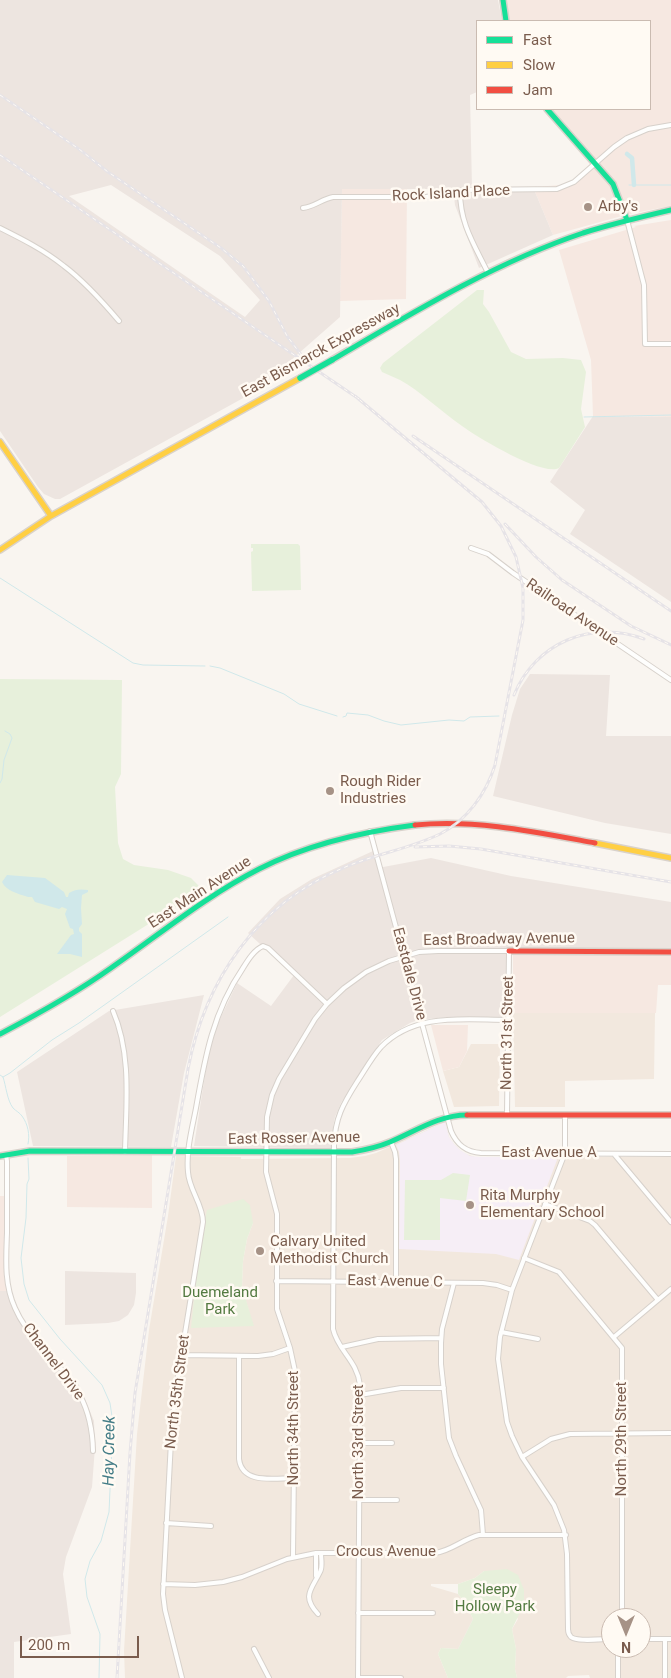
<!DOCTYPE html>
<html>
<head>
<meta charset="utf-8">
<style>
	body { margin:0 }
	#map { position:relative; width:671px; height:1678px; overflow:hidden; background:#f9f5f0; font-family:Roboto,sans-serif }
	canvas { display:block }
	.legend { position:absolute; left:476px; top:20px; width:175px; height:90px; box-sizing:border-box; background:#fffaf3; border:1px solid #cabbb1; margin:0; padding:6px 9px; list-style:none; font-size:15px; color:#7a5c4d }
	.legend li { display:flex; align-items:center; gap:10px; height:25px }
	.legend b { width:25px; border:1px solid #cabbb1 }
	.north { position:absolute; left:601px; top:1608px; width:50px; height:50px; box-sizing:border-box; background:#fffaf3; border:1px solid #cabbb1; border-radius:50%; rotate:180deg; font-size:14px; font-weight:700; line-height:20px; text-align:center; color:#7a5c4d }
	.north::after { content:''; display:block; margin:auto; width:18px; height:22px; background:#a69286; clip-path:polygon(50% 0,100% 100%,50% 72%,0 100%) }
	.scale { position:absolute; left:20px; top:1636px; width:119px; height:22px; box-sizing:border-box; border:2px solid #7a5c4d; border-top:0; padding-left:6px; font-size:15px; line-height:18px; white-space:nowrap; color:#7a5c4d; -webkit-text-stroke:4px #fffaf3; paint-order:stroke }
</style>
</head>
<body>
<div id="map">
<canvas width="671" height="1678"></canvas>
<ul class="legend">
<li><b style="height:6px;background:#16e098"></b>Fast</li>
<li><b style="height:6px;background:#ffcf43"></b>Slow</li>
<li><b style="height:6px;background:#f24e42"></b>Jam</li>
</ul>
<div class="north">N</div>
<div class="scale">200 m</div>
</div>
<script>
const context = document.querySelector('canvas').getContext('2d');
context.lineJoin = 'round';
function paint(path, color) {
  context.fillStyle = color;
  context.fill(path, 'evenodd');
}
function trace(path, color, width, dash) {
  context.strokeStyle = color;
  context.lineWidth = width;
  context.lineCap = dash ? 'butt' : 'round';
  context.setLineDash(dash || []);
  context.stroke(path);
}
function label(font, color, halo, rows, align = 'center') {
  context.font = font + ' Roboto,sans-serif';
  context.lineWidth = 5;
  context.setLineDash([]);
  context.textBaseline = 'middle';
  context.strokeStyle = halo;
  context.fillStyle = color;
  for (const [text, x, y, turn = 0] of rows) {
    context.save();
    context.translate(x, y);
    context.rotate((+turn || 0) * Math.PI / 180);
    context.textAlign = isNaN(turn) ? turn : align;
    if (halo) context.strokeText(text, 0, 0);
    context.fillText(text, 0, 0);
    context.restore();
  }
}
const residential = new Path2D(`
	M 513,1013 L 655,1013 L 654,1079 L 565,1081 L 565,1107 L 515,1107 Z
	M 471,1044 L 500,1044 L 499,1106 L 454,1107 L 443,1071 L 459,1067 Z
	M 445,1122 L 449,1137 L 454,1144 L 463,1153 L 475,1157 L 671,1157 L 671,1678 L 590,1678 L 589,1675 L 568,1676 L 566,1678 L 517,1678 L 515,1669 L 516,1649 L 512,1629 L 518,1619 L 484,1571 L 475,1578 L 458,1584 L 431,1584 L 431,1586 L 458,1594 L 466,1604 L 473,1619 L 458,1649 L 441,1648 L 438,1654 L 448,1678 L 125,1678 L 124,1651 L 137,1434 L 149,1330 L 168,1216 L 176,1156 L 241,1157 L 241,1159 L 350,1158 L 365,1156 L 376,1153 ZM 207,1210 L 253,1223 L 247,1239 L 243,1261 L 242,1287 L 253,1326 ZM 611,1618 L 641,1618 L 641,1648 L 611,1648 Z`);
const commercial = new Path2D(`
	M 505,0 L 671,0 L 671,206 L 629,214 L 553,235 L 533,187 L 562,185 L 570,182 L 576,179 L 596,159 L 552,109 L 650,109 L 650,21 L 509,21 Z
	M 346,188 L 407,188 L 406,299 L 340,301 L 342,189 Z
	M 671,220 L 671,417 L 593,416 L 591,360 L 559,250 L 636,227 L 634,226 Z
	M 513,953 L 671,954 L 671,985 L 658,985 L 656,1013 L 513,1013 Z
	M 468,1025 L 467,1051 L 459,1067 L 443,1071 L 431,1025 Z
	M 152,1155 L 152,1208 L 67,1207 L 67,1156 Z
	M 0,1196 L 9,1196 L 8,1267 L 11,1291 L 0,1291 Z`);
const industrial = new Path2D(`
	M 0,0 L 498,0 L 502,21 L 477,21 L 477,92 L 470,95 L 472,188 L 533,187 L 553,235 L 479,268 L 455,205 L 453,189 L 342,189 L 340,317 L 256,391 L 60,499 L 55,499 L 44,494 L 38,487 L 0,431 ZM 111,185 L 220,256 L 260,300 L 245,317 L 69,196 Z
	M 593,416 L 671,417 L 671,602 L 570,534 L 585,510 L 550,482 Z
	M 530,674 L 610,675 L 606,736 L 671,736 L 671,834 L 605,823 L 493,796 L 512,715 L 520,689 Z
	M 373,851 L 378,868 L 431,858 L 511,876 L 671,902 L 671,954 L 507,953 L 506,1017 L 446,1017 L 418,1020 L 410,1023 L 382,1040 L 341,1103 L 335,1117 L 333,1127 L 332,1148 L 194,1146 L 206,1068 L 214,1032 L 237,983 L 271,1006 L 294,975 L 248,933 L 280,899 L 312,879 Z
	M 204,995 L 184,1073 L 171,1147 L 33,1146 L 17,1072 L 109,1011 Z
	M 65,1271 L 136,1273 L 136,1293 L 134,1305 L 128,1315 L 119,1321 L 108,1323 L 65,1325 Z
	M 0,1291 L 11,1291 L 18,1311 L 24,1320 L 53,1356 L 79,1385 L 94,1421 L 95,1447 L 92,1487 L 66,1557 L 63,1574 L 71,1634 L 14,1642 L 14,1678 L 0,1678 Z`);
const education = new Path2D(`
	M 445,1122 L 449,1137 L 454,1144 L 460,1150 L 470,1156 L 479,1157 L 555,1157 L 557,1160 L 519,1260 L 496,1254 L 399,1249 L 400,1161 L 399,1152 L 396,1145 Z`);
const green = new Path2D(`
	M 477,290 L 484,290 L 483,304 L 489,312 L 511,352 L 526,359 L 563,358 L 581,360 L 586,372 L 581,409 L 585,427 L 559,468 C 543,477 477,437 462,426 C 442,412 420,391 400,380 C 394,377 388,375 382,372 L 380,368 L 383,363 Z
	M 251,544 L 298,544 L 300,546 L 301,590 L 252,591 L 251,552 L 253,551 L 253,548 L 251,548 Z
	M 0,679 L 122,680 L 121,774 L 115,787 L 118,843 L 123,859 L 134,865 L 168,870 L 191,878 L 203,890 L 0,1017 Z
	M 453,1173 L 470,1175 L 466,1201 L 440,1198 L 440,1240 L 404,1240 L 405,1180 L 441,1180 L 441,1183 L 441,1180 Z
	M 243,1199 L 250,1205 L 253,1223 L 247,1239 L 243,1261 L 242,1287 L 254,1326 L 191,1328 L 200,1238 L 207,1210 Z
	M 507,1569 L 518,1575 L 524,1590 L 524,1604 L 512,1629 L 516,1649 L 515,1669 L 517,1678 L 448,1678 L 438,1654 L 441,1648 L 458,1649 L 473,1619 L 466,1604 L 458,1594 L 458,1584 L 475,1578 L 484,1571 Z`);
const water = new Path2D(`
	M 7,875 L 45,878 L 64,892 L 66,897 L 68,897 L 69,893 C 75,889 81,889 88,890 L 88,892 L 82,895 L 81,908 L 82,924 L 79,928 L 79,931 L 82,934 L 82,957 L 70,954 L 57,954 L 71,935 L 74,934 L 73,929 L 70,928 L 65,914 L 67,909 L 62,907 L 59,909 L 35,902 L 32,897 L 28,897 C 19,894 6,891 2,882 Z`);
const stream = new Path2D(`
	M 629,185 L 671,185
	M 584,417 L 671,415
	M 0,578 L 133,663 L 143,665 L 205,666
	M 210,666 L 220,668 L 284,694 L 299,704 L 337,716
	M 343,717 L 346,716 L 347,713 L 368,715 L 384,721 L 401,725 L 449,720 L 464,721 L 470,717 L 499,716
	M 0,783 L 2,779 L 4,760 L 12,738 L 10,734 L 5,731
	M 0,1075 L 3,1077 C 6,1086 7,1100 13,1108 C 16,1111 20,1113 22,1116 C 28,1124 30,1135 28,1144
	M 3,1077 L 10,1073 L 52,1040 L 79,1023 L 228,917
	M 28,1158 L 29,1179 L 27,1184 L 26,1218 L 21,1258 L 24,1284 L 29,1300 L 60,1339 L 102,1385 L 110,1403 L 113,1423 L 109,1512 L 101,1541 L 90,1561 L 85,1579 L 87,1597 L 100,1634 L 99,1678`);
const canal = new Path2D(`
	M 627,154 L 632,158 L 634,185`);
const street = new Path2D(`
	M 460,191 C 460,224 474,244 488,273
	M 303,208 C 314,207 322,199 333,197 L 426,197 L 465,190 L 557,189 L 574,182 L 614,147 L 627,138 L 648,129 L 671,125
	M 627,220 L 644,285 L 645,344 L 671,344
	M 0,228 C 22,239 44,250 64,266 C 84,281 102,301 119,321
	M 471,548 L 488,554 L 513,573 L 671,680
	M 370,831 L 451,1131 C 457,1145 466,1152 481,1153 L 671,1154
	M 113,1011 C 132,1055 126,1105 125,1152
	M 565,1115 L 565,1153 L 512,1290 L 500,1337 L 498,1359 L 507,1422 L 512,1436 L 522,1457 L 554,1505 L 564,1530 L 567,1554 L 568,1629 C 568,1632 568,1634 571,1637 C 577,1642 602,1639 611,1639
	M 391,1142 L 395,1152 L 396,1159 L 396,1282
	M 614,1154 L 671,1222
	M 6,1155 L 7,1161 C 7,1185 7,1209 7,1233 C 6,1259 4,1284 15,1308 C 21,1322 30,1334 41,1346 C 72,1381 92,1400 93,1451
	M 545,1204 L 590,1221 L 595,1225 L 658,1300
	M 524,1258 L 559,1272 L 622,1348 L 622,1618
	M 276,1281 L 483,1283 L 497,1285 L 512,1290
	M 454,1283 L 442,1329 L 441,1343 L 441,1364 L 449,1438 L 456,1456 L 481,1510 L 483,1535
	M 501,1332 L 538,1339
	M 614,1337 L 671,1289
	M 342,1347 L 378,1339 L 441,1338
	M 181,1355 L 258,1356 L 273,1354 L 290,1348
	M 239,1356 L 239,1459 C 242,1485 275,1478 294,1478
	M 360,1395 L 401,1388 L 444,1388
	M 360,1443 L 392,1443
	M 522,1457 L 551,1439 L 570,1434 L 671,1433
	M 359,1500 L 397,1500
	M 166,1523 L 211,1526
	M 316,1553 L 316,1576
	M 293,1557 L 295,1371 L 290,1348 L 277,1309 L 277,1214 L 266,1172 L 267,1117 L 272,1095 L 279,1079 L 315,1019 L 327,1004 L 344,988 L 366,972 L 389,961 L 419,952 L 438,951 L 509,951 L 507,1114
	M 163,1584 L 195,1585 L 223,1582 L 242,1577 L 287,1559 L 316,1553 L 435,1553 C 451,1551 463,1539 479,1535 L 566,1535
	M 358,1613 L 433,1613
	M 318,1614 C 301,1596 312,1589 320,1572 C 323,1567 321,1559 321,1553
	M 641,1639 L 671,1639
	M 665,1639 L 665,1678
	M 618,1648 L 618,1678
	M 254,1649 L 269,1678
	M 182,1678 L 165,1610 L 163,1594 L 171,1441 L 175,1395 L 203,1222 C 203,1204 189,1190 188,1172 C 186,1150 192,1129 196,1108 C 205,1057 213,1012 243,968 C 248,960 254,950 263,946 L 268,948 L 327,1004
	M 358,1678 L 360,1385 C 357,1360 338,1351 333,1329 L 334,1145 C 335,1118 343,1104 357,1082 C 365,1070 372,1057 381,1047 C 415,1012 464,1020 508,1020
	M 358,1678 L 401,1678`);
const fast = new Path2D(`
	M 503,0 L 506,21
	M 547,109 L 613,184 L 627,220
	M 332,360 C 412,313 494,263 583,233 C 612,224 641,217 671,210
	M 0,1034 C 38,1014 76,993 111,968 C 160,934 206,896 259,869 C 308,844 361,832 415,825
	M 0,1156 L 30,1151 L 352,1152 C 365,1150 378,1147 390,1142 C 416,1131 439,1115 467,1115`);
const slow = new Path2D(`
	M 0,442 L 51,516
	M 0,550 L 51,516 L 300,378
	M 595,843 L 671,858`);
const jam = new Path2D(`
	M 415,825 C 476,819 536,832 595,843
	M 509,951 L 671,952
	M 467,1115 L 671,1115`);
const rail = new Path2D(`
	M 0,95 L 79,149 L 108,172 L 221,248 L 243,266 L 269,301 L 287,336 L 302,356
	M 0,155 L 359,399
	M 413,436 L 671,611
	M 505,524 L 536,557 L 562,580 L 631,626 L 671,645
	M 514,695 C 535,643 592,619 644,639
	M 415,847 L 449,846 L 481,849 L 671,882
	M 117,1678 L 130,1453 L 135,1393 L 188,1069 C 205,980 257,904 343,868 C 375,854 409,849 440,834 C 467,820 486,794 495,765 L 523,620 L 523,588 L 516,557 L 501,526 L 482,502 L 355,396`);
const fastBridge = new Path2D(`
	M 300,378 L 332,360`);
const markers = [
	[588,207,5,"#a69286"],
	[330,791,5,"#a69286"],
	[470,1205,5,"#a69286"],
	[260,1251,5,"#a69286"]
];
const streetNames = [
	["Rock Island Place",451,194,-3],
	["East Bismarck Expressway",321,351,-29],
	["Railroad Avenue",572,613,34],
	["East Main Avenue",200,893,-33],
	["East Broadway Avenue",499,940,-1],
	["Eastdale Drive",409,974,75],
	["North 31st Street",508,1033,-89],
	["East Rosser Avenue",294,1139,-1],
	["East Avenue A",549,1153],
	["East Avenue C",395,1282,1],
	["Channel Drive",53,1362,53],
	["North 35th Street",178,1392,-83],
	["North 34th Street",294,1428,-90],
	["North 29th Street",622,1439,-90],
	["North 33rd Street",359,1442,-90],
	["Crocus Avenue",386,1552]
];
const poiNames = [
	["Arby's",598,207],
	["Rough Rider",340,782],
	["Industries",340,799],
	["Rita Murphy",480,1196],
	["Elementary School",480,1213],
	["Calvary United",270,1242],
	["Methodist Church",270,1259]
];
const parkNames = [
	["Duemeland",220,1293],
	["Park",220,1310],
	["Sleepy",495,1590],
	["Hollow Park",495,1607]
];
const waterNames = [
	["Hay Creek",110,1451,-89]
];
paint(residential, '#f2e8de');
paint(commercial, '#f6e8e1');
paint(industrial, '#ede5e0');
paint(education, '#f6eef6');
paint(green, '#e7f0db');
paint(water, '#d0e8ea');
trace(stream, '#d0e8ea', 1);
trace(canal, '#d0e8ea', 4.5);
trace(street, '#d7d1cb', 6);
trace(fast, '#d9d2cb', 8);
trace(slow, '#d9d2cb', 8);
trace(jam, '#d9d2cb', 8);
trace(street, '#fefefd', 4);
trace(fast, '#16e098', 5);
trace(slow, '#ffcf43', 5);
trace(jam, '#f24e42', 5);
trace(rail, '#e6e3e7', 3);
trace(rail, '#fffaf3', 1, [4]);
trace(fastBridge, '#dad1cc', 8, []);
trace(fastBridge, '#16e098', 5.5);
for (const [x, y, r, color] of markers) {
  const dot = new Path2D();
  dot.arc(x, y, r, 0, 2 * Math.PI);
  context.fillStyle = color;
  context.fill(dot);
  trace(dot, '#fffaf3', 2);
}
label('15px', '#7a5c4d', '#fffaf3', streetNames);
label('15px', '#7a5c4d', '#fffaf3', poiNames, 'left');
label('15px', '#537a41', '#fffaf3', parkNames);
label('italic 16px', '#437c86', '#fffaf3', waterNames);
</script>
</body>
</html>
